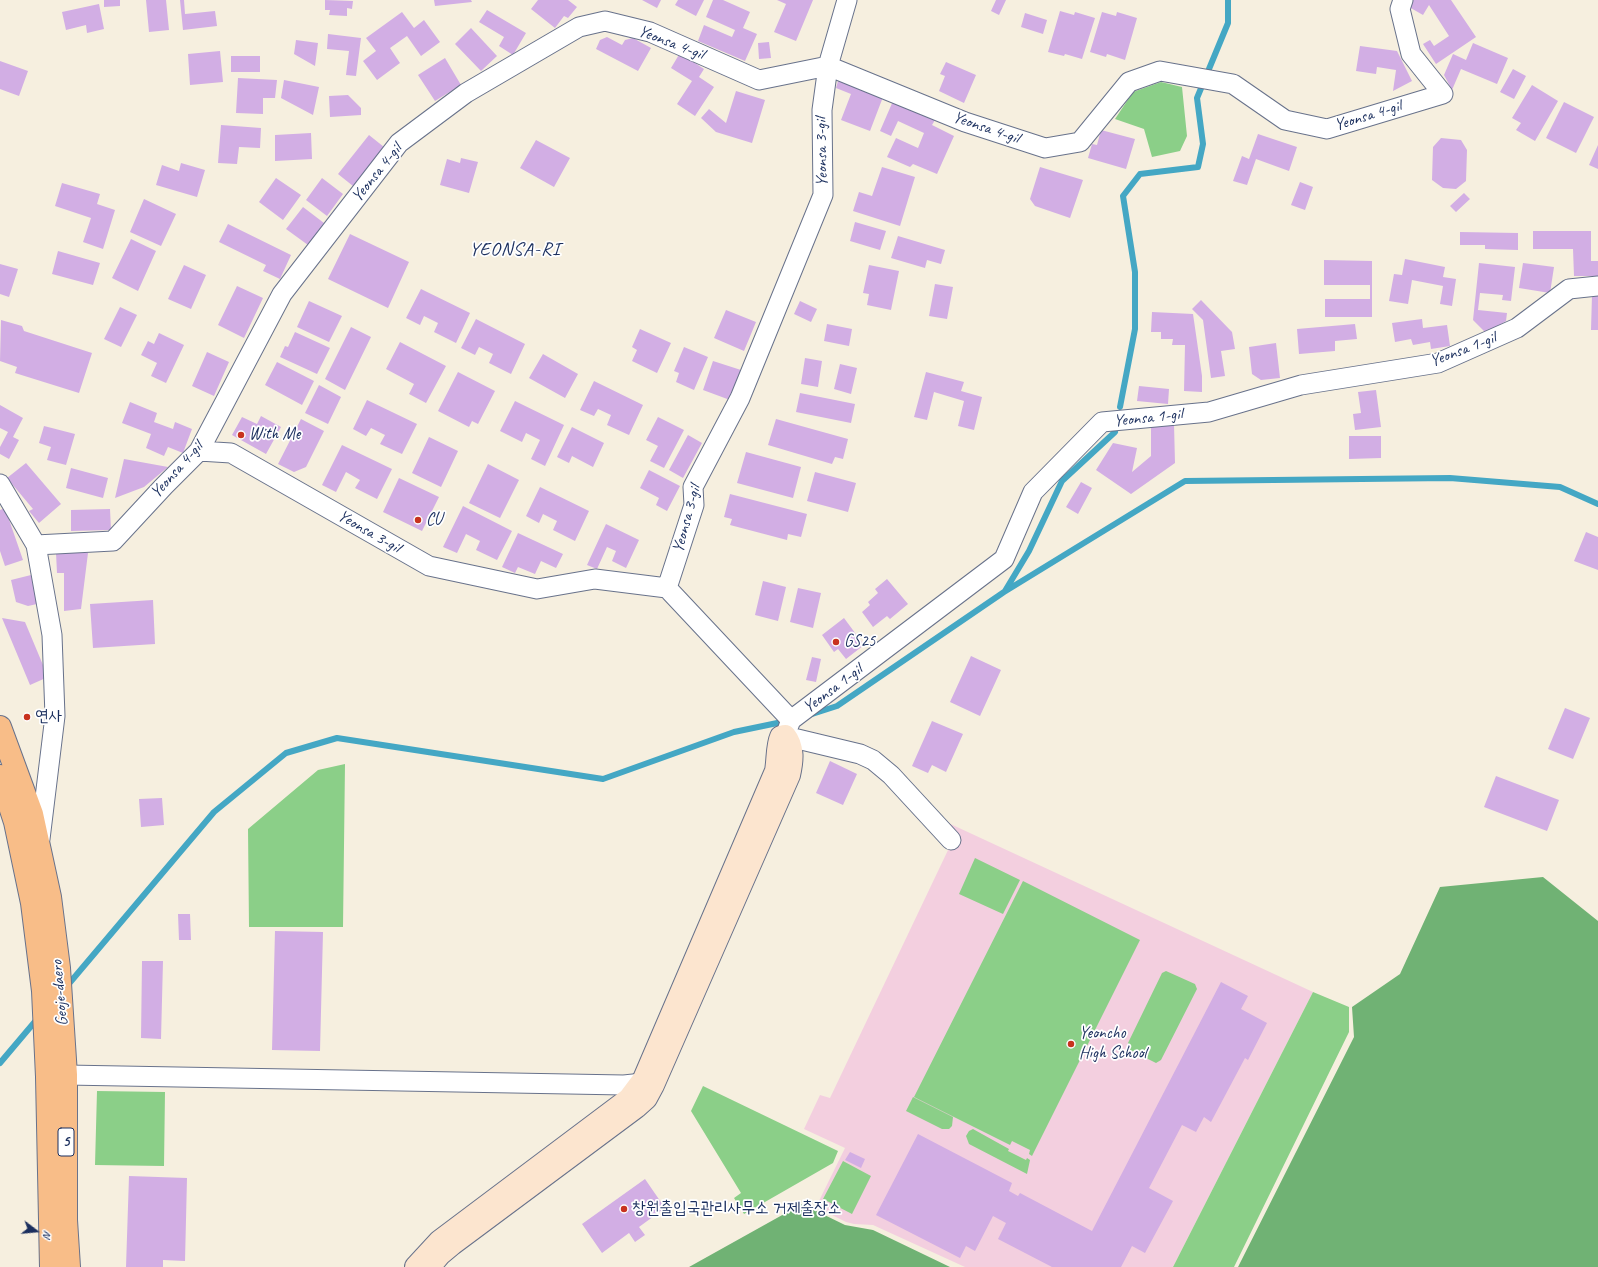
<!DOCTYPE html>
<html>
<head>
<meta charset="utf-8">
<style>
	body { margin:0 }
	#map { position:relative; width:1598px; height:1267px; overflow:hidden; background:#f6efdf; font-family:Caveat,sans-serif }
	canvas { display:block }
	.north { position:absolute; left:16px; top:1211px; width:40px; height:40px; -webkit-text-stroke:3px #fff; paint-order:stroke; rotate:106deg; font-size:11px; font-weight:700; line-height:16px; text-align:center; color:#1b2f5e }
	.north::after { content:''; display:block; margin:auto; width:14px; height:18px; background:#1b2f5e; clip-path:polygon(50% 0,100% 100%,50% 72%,0 100%) }
</style>
</head>
<body>
<div id="map">
<canvas width="1598" height="1267"></canvas>
<div class="north">N</div>
</div>
<script>
const context = document.querySelector('canvas').getContext('2d');
context.lineJoin = 'round';
function paint(path, color) {
  context.fillStyle = color;
  context.fill(path, 'evenodd');
}
function trace(path, color, width, dash) {
  context.strokeStyle = color;
  context.lineWidth = width;
  context.lineCap = dash ? 'butt' : 'round';
  context.setLineDash(dash || []);
  context.stroke(path);
}
function label(font, color, halo, rows, align = 'center') {
  context.font = font + ' Caveat,"Poor Story",sans-serif';
  context.lineWidth = 3.5;
  context.setLineDash([]);
  context.textBaseline = 'middle';
  context.strokeStyle = halo;
  context.fillStyle = color;
  for (const [text, x, y, turn = 0] of rows) {
    context.save();
    context.translate(x, y);
    context.rotate((+turn || 0) * Math.PI / 180);
    context.textAlign = isNaN(turn) ? turn : align;
    if (halo) context.strokeText(text, 0, 0);
    context.fillText(text, 0, 0);
    context.restore();
  }
}
const built = new Path2D(`
	M 944,821 L 1313,992 L 1173,1267 L 965,1267 L 873,1225 L 854,1224 L 846,1222 L 816,1207 L 845,1148 L 804,1129 L 820,1095 L 830,1098 L 949,848 Z`);
const green = new Path2D(`
	M 1161,82 L 1182,87 L 1187,136 L 1180,151 L 1152,157 L 1144,129 L 1115,119 L 1133,92 Z
	M 345,764 L 343,927 L 249,927 L 248,829 L 318,770 Z
	M 975,858 L 1020,880 L 1003,914 L 959,894 Z
	M 1023,881 L 1140,940 L 1032,1156 L 1029,1154 L 1030,1150 L 1012,1141 L 1010,1145 L 914,1097 Z
	M 1166,971 L 1195,984 L 1197,989 L 1161,1060 L 1156,1063 L 1130,1050 L 1128,1043 L 1162,973 Z
	M 1313,992 L 1349,1007 L 1349,1032 L 1234,1267 L 1173,1267 Z
	M 703,1086 L 838,1151 L 833,1163 L 744,1214 L 734,1198 L 741,1193 L 691,1111 Z
	M 97,1091 L 165,1092 L 164,1166 L 95,1165 Z
	M 913,1097 L 953,1117 L 952,1126 L 949,1129 L 942,1129 L 906,1111 Z
	M 973,1129 L 1009,1149 L 1008,1151 L 1026,1160 L 1027,1158 L 1030,1160 L 1027,1174 L 969,1144 L 966,1136 L 969,1131 Z
	M 843,1161 L 871,1176 L 852,1214 L 823,1199 Z`);
const forest = new Path2D(`
	M 1543,877 L 1598,921 L 1598,1267 L 1238,1267 L 1354,1037 L 1352,1007 L 1400,974 L 1440,887 Z
	M 802,1204 L 845,1225 L 873,1230 L 950,1267 L 689,1267 Z`);
const stream = new Path2D(`
	M 1120,407 L 1135,329 L 1135,272 L 1123,196 L 1140,174 L 1198,167 L 1203,144 L 1197,98 L 1228,23 L 1228,0
	M 1005,591 L 1029,551 L 1062,481 L 1115,432
	M 809,715 L 837,706 L 1004,592 L 1185,481 L 1450,478 L 1560,487 L 1598,504
	M 67,986 L 214,812 L 286,753 L 337,738 L 603,779 L 734,732 L 787,721
	M 0,1063 L 38,1018`);
const building = new Path2D(`
	M 104,0 L 120,0 L 120,6 L 104,7 Z
	M 146,0 L 166,0 L 169,30 L 149,32 Z
	M 180,0 L 184,0 L 185,14 L 215,11 L 217,26 L 183,30 Z
	M 325,0 L 353,1 L 352,9 L 347,8 L 347,16 L 329,15 L 330,10 L 325,10 Z
	M 434,0 L 471,0 L 472,2 L 435,6 Z
	M 538,0 L 568,0 L 577,7 L 568,18 L 564,16 L 555,28 L 531,9 Z
	M 642,0 L 661,0 L 657,8 Z
	M 678,0 L 704,0 L 696,16 L 675,5 Z
	M 713,0 L 723,0 L 750,12 L 743,28 L 757,34 L 745,61 L 698,41 L 704,25 L 732,37 L 735,30 L 706,17 Z
	M 777,0 L 813,0 L 796,41 L 774,32 L 786,4 Z
	M 996,0 L 1006,0 L 999,15 L 991,11 Z
	M 1413,0 L 1451,0 L 1476,37 L 1436,64 L 1423,44 L 1430,40 L 1434,46 L 1449,36 L 1429,5 L 1423,15 L 1409,7 Z
	M 99,4 L 104,29 L 87,33 L 86,25 L 66,30 L 62,12 Z
	M 487,10 L 526,33 L 513,55 L 499,46 L 504,37 L 479,22 Z
	M 1060,11 L 1074,15 L 1075,12 L 1095,18 L 1082,59 L 1065,54 L 1064,56 L 1048,52 Z
	M 402,12 L 414,28 L 424,20 L 440,42 L 421,56 L 407,36 L 390,48 L 400,63 L 377,80 L 363,61 L 376,51 L 366,38 Z
	M 1102,12 L 1116,16 L 1117,12 L 1137,18 L 1125,60 L 1107,54 L 1106,57 L 1090,52 Z
	M 1025,13 L 1047,20 L 1043,34 L 1021,27 Z
	M 471,28 L 497,56 L 481,71 L 455,44 Z
	M 328,34 L 361,38 L 356,76 L 346,75 L 349,51 L 327,49 Z
	M 607,37 L 622,45 L 625,40 L 633,38 L 651,48 L 638,71 L 596,49 L 600,40 Z
	M 296,40 L 318,43 L 315,66 L 294,54 Z
	M 769,42 L 771,58 L 759,59 L 758,43 Z
	M 1473,43 L 1508,58 L 1497,84 L 1461,69 L 1452,90 L 1444,75 L 1453,54 L 1466,60 Z
	M 1360,46 L 1397,51 L 1412,81 L 1393,91 L 1396,70 L 1377,67 L 1376,74 L 1356,71 Z
	M 220,51 L 223,82 L 190,85 L 188,54 Z
	M 680,53 L 704,69 L 699,77 L 714,87 L 695,116 L 677,104 L 692,81 L 671,68 Z
	M 231,56 L 260,56 L 260,72 L 231,72 Z
	M 445,58 L 461,85 L 435,101 L 418,75 Z
	M 0,61 L 28,71 L 19,96 L 0,89 Z
	M 946,62 L 976,75 L 964,103 L 939,91 L 945,76 L 940,74 Z
	M 1513,69 L 1526,76 L 1514,99 L 1500,92 Z
	M 238,78 L 277,80 L 275,98 L 263,98 L 263,114 L 236,113 Z
	M 284,80 L 319,87 L 313,115 L 281,98 Z
	M 838,81 L 883,97 L 870,131 L 841,120 L 851,94 L 836,88 Z
	M 1532,85 L 1558,101 L 1535,141 L 1516,130 L 1521,123 L 1512,118 Z
	M 736,91 L 765,100 L 752,143 L 716,132 L 701,118 L 709,109 L 726,123 Z
	M 348,95 L 361,108 L 361,115 L 330,117 L 329,96 Z
	M 893,101 L 935,120 L 932,125 L 954,136 L 937,174 L 913,164 L 910,167 L 887,157 L 896,138 L 918,148 L 924,133 L 898,121 L 891,136 L 880,131 Z
	M 1564,102 L 1594,117 L 1576,153 L 1546,138 Z
	M 221,125 L 261,128 L 260,148 L 239,147 L 237,164 L 218,163 Z
	M 1101,130 L 1135,139 L 1126,169 L 1088,158 L 1092,144 L 1097,145 Z
	M 311,133 L 312,159 L 275,161 L 275,135 Z
	M 1258,134 L 1297,147 L 1289,171 L 1256,159 L 1247,185 L 1233,181 L 1242,156 L 1249,159 Z
	M 369,135 L 384,147 L 353,186 L 338,174 Z
	M 1441,138 L 1461,140 L 1467,150 L 1466,181 L 1456,189 L 1443,188 L 1432,180 L 1433,147 Z
	M 536,140 L 570,158 L 554,187 L 520,168 Z
	M 1598,145 L 1598,169 L 1589,165 Z
	M 461,158 L 478,162 L 469,193 L 440,185 L 447,159 L 460,163 Z
	M 181,163 L 205,170 L 197,197 L 156,185 L 162,165 L 179,171 Z
	M 882,167 L 915,177 L 900,226 L 853,211 L 859,192 L 872,196 Z
	M 1040,167 L 1083,180 L 1070,218 L 1035,206 L 1030,199 Z
	M 276,178 L 301,195 L 283,220 L 259,202 Z
	M 322,178 L 343,194 L 327,216 L 306,200 Z
	M 1300,182 L 1313,187 L 1305,210 L 1291,205 Z
	M 62,183 L 100,194 L 97,204 L 115,210 L 103,249 L 83,242 L 91,218 L 55,206 Z
	M 1464,193 L 1470,199 L 1456,212 L 1450,206 Z
	M 144,199 L 176,214 L 161,246 L 130,232 Z
	M 303,207 L 324,223 L 308,245 L 286,229 Z
	M 855,222 L 886,231 L 880,250 L 850,241 Z
	M 228,224 L 291,255 L 280,279 L 263,271 L 266,265 L 219,242 Z
	M 1533,231 L 1591,231 L 1591,261 L 1598,261 L 1598,276 L 1574,276 L 1573,249 L 1533,249 Z
	M 1460,232 L 1518,233 L 1518,250 L 1485,249 L 1485,245 L 1460,245 Z
	M 350,234 L 409,262 L 388,308 L 328,279 Z
	M 898,236 L 945,250 L 941,264 L 927,260 L 925,268 L 891,258 Z
	M 131,239 L 156,251 L 138,291 L 112,278 Z
	M 58,251 L 100,263 L 93,285 L 52,274 Z
	M 1405,259 L 1445,267 L 1443,277 L 1456,279 L 1452,306 L 1440,304 L 1443,286 L 1412,280 L 1408,304 L 1389,301 L 1394,274 L 1402,275 Z
	M 1324,260 L 1372,261 L 1372,317 L 1325,317 L 1325,299 L 1370,299 L 1370,285 L 1324,285 Z
	M 1479,263 L 1515,267 L 1511,301 L 1502,300 L 1503,295 L 1480,293 L 1478,310 L 1507,313 L 1506,321 L 1486,333 L 1473,320 Z
	M 1523,263 L 1554,267 L 1550,293 L 1519,288 Z
	M 0,264 L 18,269 L 9,297 L 0,294 Z
	M 184,265 L 206,275 L 191,309 L 168,299 Z
	M 869,265 L 899,271 L 891,310 L 867,305 L 869,294 L 863,293 Z
	M 935,284 L 953,287 L 947,319 L 929,316 Z
	M 237,286 L 263,298 L 244,338 L 218,325 Z
	M 421,289 L 470,313 L 456,343 L 434,332 L 438,323 L 424,316 L 420,325 L 406,318 Z
	M 1592,295 L 1598,295 L 1598,330 L 1591,330 Z
	M 1201,300 L 1232,332 L 1235,349 L 1221,351 L 1225,376 L 1211,378 L 1203,320 L 1192,309 Z
	M 309,301 L 342,316 L 329,342 L 297,327 Z
	M 800,301 L 817,309 L 811,322 L 794,314 Z
	M 120,307 L 137,315 L 121,347 L 104,339 Z
	M 726,310 L 756,322 L 744,351 L 714,338 Z
	M 1152,312 L 1193,314 L 1202,376 L 1202,392 L 1184,391 L 1185,345 L 1172,345 L 1173,339 L 1161,339 L 1161,332 L 1151,332 Z
	M 476,319 L 525,344 L 511,374 L 489,363 L 493,354 L 479,347 L 475,355 L 461,348 Z
	M 1422,319 L 1423,328 L 1447,325 L 1450,346 L 1431,349 L 1430,342 L 1413,345 L 1411,339 L 1395,342 L 1392,323 Z
	M 1,320 L 22,326 L 24,331 L 92,353 L 79,393 L 15,373 L 17,367 L 0,361 Z
	M 827,324 L 852,329 L 849,346 L 824,341 Z
	M 1355,324 L 1357,339 L 1335,341 L 1335,351 L 1299,354 L 1297,329 Z
	M 351,327 L 371,337 L 345,390 L 325,379 Z
	M 640,329 L 671,343 L 657,373 L 632,361 L 637,350 L 632,347 Z
	M 295,332 L 330,348 L 317,374 L 280,357 L 285,346 L 288,347 Z
	M 159,333 L 184,345 L 166,383 L 151,376 L 157,363 L 141,355 L 148,341 L 154,344 Z
	M 400,342 L 446,366 L 426,403 L 409,394 L 414,384 L 386,369 Z
	M 1276,343 L 1280,378 L 1261,380 L 1252,374 L 1249,347 Z
	M 684,347 L 708,357 L 694,390 L 676,382 L 679,373 L 674,371 Z
	M 207,352 L 229,362 L 214,396 L 192,386 Z
	M 543,354 L 578,374 L 565,398 L 529,378 Z
	M 805,358 L 822,361 L 818,387 L 801,384 Z
	M 713,361 L 741,370 L 730,400 L 703,390 Z
	M 277,362 L 314,381 L 302,405 L 265,385 Z
	M 840,364 L 857,368 L 851,394 L 834,389 Z
	M 458,372 L 495,391 L 478,424 L 472,421 L 469,427 L 438,411 Z
	M 926,372 L 964,382 L 961,391 L 982,397 L 974,430 L 958,426 L 964,401 L 934,392 L 927,420 L 914,417 Z
	M 594,381 L 643,405 L 629,435 L 607,425 L 611,415 L 598,409 L 594,416 L 580,410 Z
	M 319,385 L 341,397 L 328,424 L 305,413 Z
	M 1139,386 L 1169,389 L 1168,404 L 1137,401 Z
	M 1376,390 L 1381,427 L 1355,430 L 1353,414 L 1361,413 L 1358,392 Z
	M 800,393 L 855,404 L 851,423 L 796,412 Z
	M 367,400 L 417,424 L 402,454 L 380,444 L 385,435 L 371,428 L 366,436 L 353,429 Z
	M 515,401 L 564,425 L 545,466 L 531,459 L 540,440 L 526,433 L 522,442 L 500,431 Z
	M 130,402 L 157,413 L 154,422 L 173,429 L 175,422 L 192,429 L 183,453 L 168,447 L 164,456 L 146,448 L 151,434 L 122,423 Z
	M 0,405 L 23,418 L 13,437 L 19,440 L 9,459 L 0,454 L 0,447 L 8,432 L 0,428 Z
	M 261,416 L 281,427 L 266,454 L 232,435 L 242,417 L 257,424 Z
	M 658,417 L 684,430 L 664,468 L 650,461 L 658,446 L 646,440 Z
	M 301,419 L 324,431 L 306,467 L 294,472 L 278,464 Z
	M 776,419 L 848,439 L 843,459 L 835,457 L 832,464 L 768,445 Z
	M 1174,424 L 1175,463 L 1131,494 L 1096,470 L 1113,443 L 1137,448 L 1132,472 L 1151,456 L 1151,425 Z
	M 44,426 L 75,434 L 66,465 L 47,460 L 51,447 L 39,443 Z
	M 572,427 L 604,443 L 593,467 L 572,456 L 569,463 L 557,457 Z
	M 688,435 L 702,443 L 683,478 L 669,470 Z
	M 1349,436 L 1381,436 L 1381,458 L 1349,459 Z
	M 429,437 L 458,451 L 441,487 L 412,473 Z
	M 342,445 L 392,469 L 377,499 L 355,488 L 360,480 L 346,472 L 336,492 L 322,485 Z
	M 746,452 L 801,467 L 793,498 L 737,483 Z
	M 124,459 L 168,467 L 144,487 L 115,498 Z
	M 26,463 L 61,504 L 39,523 L 29,511 L 33,509 L 7,478 Z
	M 488,464 L 519,480 L 500,518 L 469,503 Z
	M 71,468 L 108,478 L 103,498 L 66,488 Z
	M 649,470 L 680,486 L 667,511 L 656,505 L 659,498 L 640,488 Z
	M 815,472 L 856,483 L 848,512 L 807,501 Z
	M 399,478 L 439,497 L 422,531 L 383,512 Z
	M 1081,482 L 1092,488 L 1078,514 L 1066,507 Z
	M 540,487 L 589,511 L 575,541 L 553,530 L 557,521 L 543,514 L 539,523 L 526,516 Z
	M 730,494 L 807,514 L 801,537 L 788,534 L 787,540 L 730,525 L 732,519 L 724,517 Z
	M 463,506 L 512,531 L 497,560 L 476,550 L 480,541 L 466,534 L 457,553 L 443,547 Z
	M 5,508 L 23,560 L 5,566 L 0,551 L 0,510 Z
	M 110,509 L 111,530 L 71,531 L 71,510 Z
	M 606,524 L 639,540 L 626,568 L 612,561 L 616,551 L 607,547 L 597,569 L 587,565 Z
	M 1586,532 L 1598,537 L 1598,570 L 1574,561 Z
	M 518,533 L 563,554 L 556,568 L 541,561 L 535,574 L 518,567 L 515,573 L 502,567 Z
	M 56,553 L 88,553 L 81,609 L 64,611 L 64,573 L 57,573 Z
	M 31,575 L 37,604 L 28,606 L 16,602 L 11,580 Z
	M 887,579 L 908,604 L 890,619 L 887,616 L 873,627 L 862,612 L 870,605 L 868,602 L 878,593 L 875,589 Z
	M 763,581 L 786,587 L 778,621 L 755,615 Z
	M 798,588 L 821,593 L 813,628 L 790,622 Z
	M 153,600 L 155,644 L 93,648 L 90,604 Z
	M 2,618 L 25,622 L 48,677 L 30,685 Z
	M 844,618 L 864,645 L 846,659 L 838,649 L 834,652 L 822,635 Z
	M 971,656 L 1001,670 L 980,716 L 950,702 Z
	M 812,657 L 821,659 L 816,682 L 806,680 Z
	M 1565,708 L 1590,718 L 1573,759 L 1548,749 Z
	M 932,721 L 963,734 L 946,772 L 932,765 L 928,773 L 912,766 Z
	M 830,761 L 857,774 L 843,805 L 816,793 Z
	M 1496,776 L 1559,800 L 1547,831 L 1484,807 Z
	M 162,798 L 164,825 L 141,827 L 139,799 Z
	M 178,914 L 190,914 L 191,940 L 179,940 Z
	M 275,931 L 323,932 L 320,1051 L 272,1050 Z
	M 142,961 L 163,961 L 161,1039 L 141,1038 Z
	M 1221,982 L 1248,996 L 1241,1009 L 1267,1023 L 1248,1060 L 1245,1058 L 1211,1122 L 1204,1117 L 1196,1132 L 1182,1125 L 1149,1188 L 1173,1201 L 1145,1253 L 1132,1246 L 1121,1267 L 1052,1267 L 998,1239 L 1006,1223 L 993,1216 L 975,1251 L 966,1246 L 960,1258 L 876,1215 L 918,1134 L 1012,1183 L 1009,1191 L 1018,1196 L 1020,1193 L 1092,1231 Z
	M 850,1152 L 865,1159 L 861,1168 L 845,1160 Z
	M 129,1176 L 187,1178 L 185,1261 L 163,1260 L 163,1267 L 126,1267 Z
	M 645,1179 L 665,1208 L 639,1227 L 645,1235 L 635,1242 L 629,1233 L 602,1253 L 582,1224 Z`);
const street = new Path2D(`
	M 199,451 L 231,453 L 429,566 L 537,589 L 595,579 L 667,588 L 694,505 L 693,487 L 740,398 L 823,195 L 822,110 L 828,66 L 847,0
	M 0,484 L 36,545 L 113,541 L 164,486 L 199,451 L 282,294 L 399,143 L 466,93 L 579,27 L 605,21 L 650,32 L 759,80 L 828,66 L 965,122 L 1045,148 L 1080,142 L 1129,82 L 1160,71 L 1233,84 L 1285,120 L 1327,129 L 1443,94 L 1411,54 L 1400,9 L 1403,0
	M 36,545 L 52,635 L 55,716 L 40,839
	M 667,588 L 791,720
	M 951,840 L 891,775 L 873,760 L 860,754 L 785,736 L 791,720 L 1004,559 L 1033,492 L 1102,422 L 1209,412 L 1301,385 L 1438,363 L 1517,328 L 1569,289 L 1598,286
	M 66,1075 L 624,1085 L 652,1082`);
const secondary = new Path2D(`
	M 416,1267 L 440,1241 L 629,1099 L 644,1079 L 776,771 C 778,760 777,746 781,737 L 785,736 C 794,747 792,762 789,775 L 653,1085 L 646,1098 L 636,1107 L 452,1244 L 440,1254 L 429,1267`);
const primary = new Path2D(`
	M 0,727 L 32,814 L 50,897 L 59,968 L 66,1075 L 66,1220 L 69,1267
	M 0,776 L 15,822 L 32,903 L 43,991 L 47,1077 L 51,1267`);
const markers = [
	[241,435,4,"#c8321e"],
	[418,520,4,"#c8321e"],
	[836,642,4,"#c8321e"],
	[27,717,4,"#c8321e"],
	[1071,1044,4,"#c8321e"],
	[624,1209,4,"#c8321e"]
];
const shields = [
	[66,1142,16]
];
const shieldNames = [
	["5",66,1142]
];
const streetNames = [
	["Yeonsa 4-gil",671,43,21],
	["Yeonsa 4-gil",1368,116,-17],
	["Yeonsa 4-gil",986,128,19],
	["Yeonsa 3-gil",822,152,-91],
	["Yeonsa 4-gil",377,173,-51],
	["Yeonsa 1-gil",1463,350,-21],
	["Yeonsa 1-gil",1148,418,-6],
	["Yeonsa 4-gil",177,470,-48],
	["Yeonsa 3-gil",687,519,-75],
	["Yeonsa 3-gil",369,532,30],
	["Yeonsa 1-gil",833,689,-37],
	["Geoje-daero",60,993,-95]
];
const poiNames = [
	["With Me",249,435],
	["CU",426,520],
	["GS25",844,642],
	["연사",35,717],
	["Yeoncho",1079,1034],
	["High School",1079,1054],
	["창원출입국관리사무소 거제출장소",632,1209]
];
const quarterNames = [
	["YEONSA-RI",515,250]
];
paint(built, '#f3cfdf');
paint(green, '#8bcf88');
paint(forest, '#70b274');
trace(stream, '#44a7c4', 6);
paint(building, '#d2aee4');
trace(street, '#68728b', 21);
trace(secondary, '#68728b', 24);
trace(primary, '#68728b', 24);
trace(street, '#fff', 19);
trace(secondary, '#fce5cf', 22);
trace(primary, '#f8bd88', 22);
for (const [x, y, r, color] of markers) {
  const dot = new Path2D();
  dot.arc(x, y, r, 0, 2 * Math.PI);
  context.fillStyle = color;
  context.fill(dot);
  trace(dot, '#fff', 1.5);
}
for (const [x, y, w] of shields) {
  const box = new Path2D();
  box.roundRect(x - w / 2, y - 14, w, 28, 3);
  context.fillStyle = '#fff';
  context.fill(box);
  trace(box, '#1b2f5e', 1);
}
label('bold 16px', '#1b2f5e', null, shieldNames);
label('17px', '#1b2f5e', '#fff', streetNames);
label('17px', '#1b2f5e', '#fff', poiNames, 'left');
context.letterSpacing = '1px';
label('19px', '#1b2f5e', '#fff', quarterNames);
context.letterSpacing = '0px';
</script>
</body>
</html>
